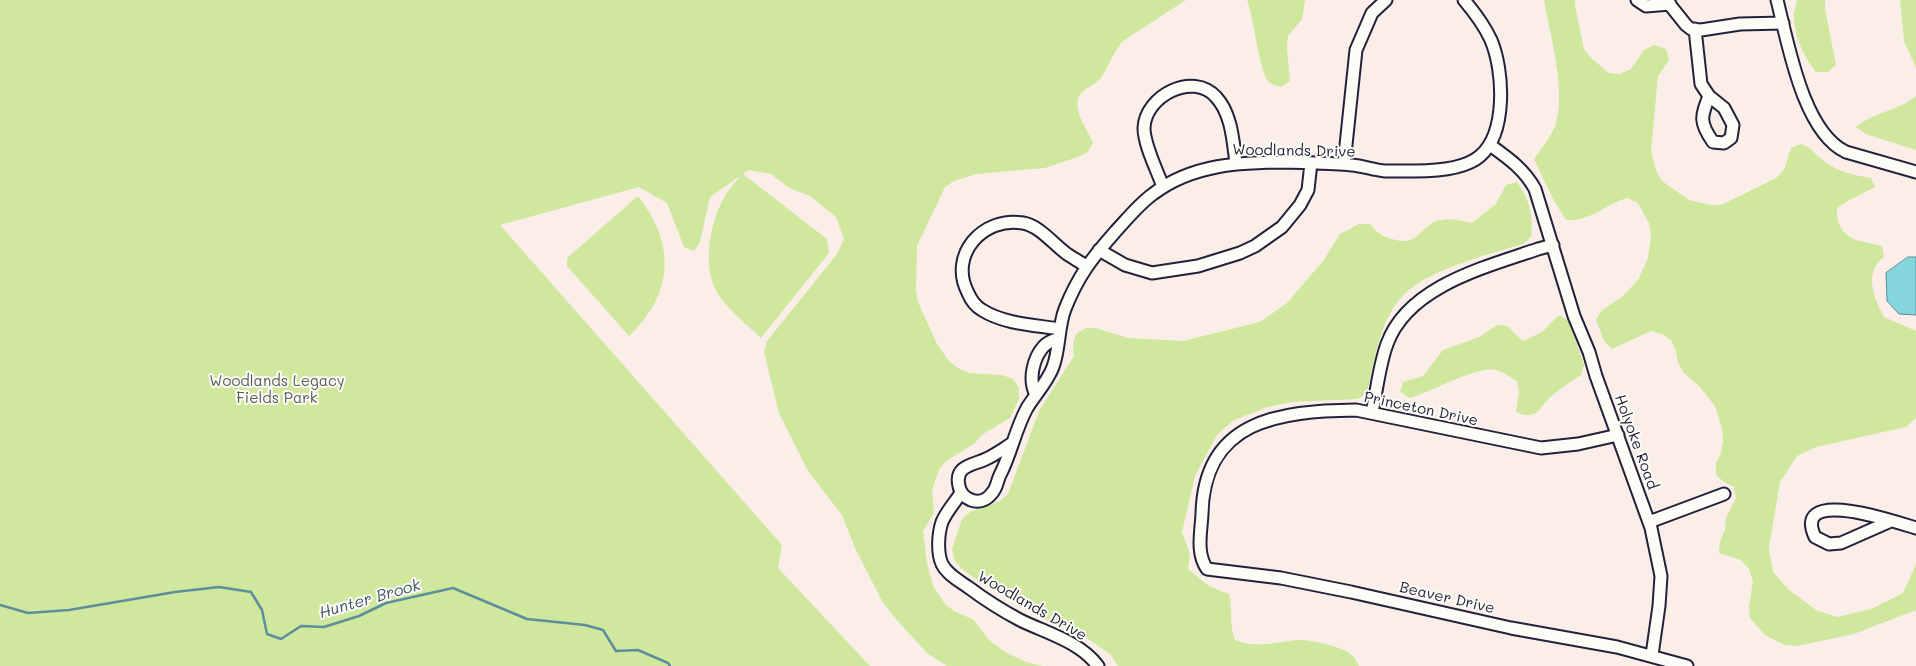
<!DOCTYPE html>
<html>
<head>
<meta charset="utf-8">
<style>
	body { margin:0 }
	canvas { display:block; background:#fbeee9 }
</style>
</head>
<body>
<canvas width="1916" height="666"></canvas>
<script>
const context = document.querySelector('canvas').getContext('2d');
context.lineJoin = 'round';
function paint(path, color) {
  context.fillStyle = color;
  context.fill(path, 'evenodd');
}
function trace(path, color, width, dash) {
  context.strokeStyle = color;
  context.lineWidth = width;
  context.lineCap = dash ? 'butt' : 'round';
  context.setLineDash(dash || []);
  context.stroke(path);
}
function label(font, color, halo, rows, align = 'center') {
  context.font = font + ' Mali,sans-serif';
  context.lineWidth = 4;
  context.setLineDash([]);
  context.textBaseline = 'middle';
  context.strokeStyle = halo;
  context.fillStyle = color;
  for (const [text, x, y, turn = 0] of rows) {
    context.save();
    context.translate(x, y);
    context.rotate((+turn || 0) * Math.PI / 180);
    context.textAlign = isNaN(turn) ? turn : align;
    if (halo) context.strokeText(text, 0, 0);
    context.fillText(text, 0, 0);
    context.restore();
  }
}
const green = new Path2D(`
	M 0,0 L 1186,0 L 1123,41 C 1113,52 1109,66 1101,78 C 1096,84 1088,87 1082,92 C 1069,106 1087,129 1093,142 L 1088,152 L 1078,157 L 1045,168 L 976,174 L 954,181 L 945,187 L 917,246 L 916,291 L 918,302 L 937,344 L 949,361 L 958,368 L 969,373 L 1002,375 L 1013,379 L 1019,388 L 1019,399 L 1010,418 L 983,434 L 974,444 L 946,461 L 939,470 L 932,490 L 934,513 L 923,531 L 927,563 L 933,586 L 945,604 L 954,611 L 974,620 L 988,639 L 1005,652 L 1026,662 L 1044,666 L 947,666 L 927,653 L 895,618 L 882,601 L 855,548 L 842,515 L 808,471 L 779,413 L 764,352 L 767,341 L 837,254 L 844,239 L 836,217 L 810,196 L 789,188 L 771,174 L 749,170 L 743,174 L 827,239 L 829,253 L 761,338 C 746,324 729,311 718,294 C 701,266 710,221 726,194 C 730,188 736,182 740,176 L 710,197 L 700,242 L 694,251 L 684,247 L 667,203 L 639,187 L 500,225 L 782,545 L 778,568 L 870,666 L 0,666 Z
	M 1247,0 L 1305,0 L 1302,19 L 1288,36 L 1287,47 L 1290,81 L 1281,87 C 1278,86 1273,85 1270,83 C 1259,74 1254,17 1247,0 Z
	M 1544,0 L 1575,0 L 1575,6 L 1584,49 L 1591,58 L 1609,73 L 1620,74 L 1631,69 L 1644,50 L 1654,45 L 1666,49 L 1669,60 L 1658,76 L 1651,150 L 1656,171 L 1662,181 L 1689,200 L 1711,205 L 1721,205 L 1776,178 L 1784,170 L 1791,148 L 1801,144 C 1814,150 1811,150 1820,158 C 1835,171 1852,175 1871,178 L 1875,187 L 1846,202 L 1837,208 C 1836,240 1857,240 1882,246 L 1884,257 C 1863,273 1874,297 1884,317 L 1916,331 L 1916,418 L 1906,427 L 1816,447 L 1797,456 L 1780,482 L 1769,548 L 1773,572 L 1788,589 L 1816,610 L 1837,617 L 1871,609 L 1903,593 L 1916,564 L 1916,610 L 1854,634 L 1797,646 L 1785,645 L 1765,635 L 1750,618 L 1749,607 L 1753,581 L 1749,569 L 1741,560 L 1719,553 L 1720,541 L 1725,530 L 1726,518 L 1736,498 L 1734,487 L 1724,482 L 1716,475 L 1716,463 L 1721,453 L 1723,441 L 1722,429 L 1715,406 L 1700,387 L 1683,372 L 1678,363 L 1676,351 L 1671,340 L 1662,334 L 1651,331 L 1612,349 L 1604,341 L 1596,320 L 1602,310 L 1622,297 L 1638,280 L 1648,258 L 1651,235 L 1649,223 L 1638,203 L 1627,198 C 1606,204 1590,222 1566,220 L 1553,199 L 1534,159 C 1541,149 1550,138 1555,126 C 1567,94 1550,34 1544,0 Z
	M 1797,0 L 1825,0 L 1825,9 L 1836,65 L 1828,72 L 1816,72 C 1805,59 1795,38 1794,20 C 1793,13 1796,6 1797,0 Z
	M 1900,0 L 1916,0 L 1916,68 L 1904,41 Z
	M 1916,96 L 1916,150 L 1866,134 L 1856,127 C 1874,112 1898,111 1916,96 Z
	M 1517,182 C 1529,198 1534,217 1531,237 L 1523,244 C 1489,254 1421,271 1399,300 C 1379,325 1374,363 1367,393 L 1358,399 L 1291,402 L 1268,407 L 1234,420 L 1217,435 L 1195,476 L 1182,532 L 1190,554 L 1188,569 L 1209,586 L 1229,594 C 1233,610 1229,625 1235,640 C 1255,649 1276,642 1297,640 C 1308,639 1346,647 1353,656 C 1355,658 1357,663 1359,666 L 1118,666 L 1110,654 L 1082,635 L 1052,623 L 980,582 L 962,569 L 955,561 L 952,549 L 962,519 L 970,512 L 1000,501 L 1008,494 L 1039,411 L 1074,356 L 1073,344 L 1076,334 L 1086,328 L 1096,328 L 1128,338 L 1183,341 L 1260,322 L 1287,303 L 1323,261 L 1340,234 L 1359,224 L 1370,224 C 1377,233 1382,236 1392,239 C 1421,248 1419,224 1441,220 C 1451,218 1462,221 1472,223 L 1496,204 L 1506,185 Z
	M 638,196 C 676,245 674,293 629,336 L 567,266 L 567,258 Z
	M 1559,315 L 1569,321 L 1584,365 L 1581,375 C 1572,381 1562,387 1554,394 C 1538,406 1540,422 1516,412 L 1519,392 L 1517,381 C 1511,378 1502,371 1496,370 C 1476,366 1432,392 1410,398 L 1400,392 L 1403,382 L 1423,376 L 1443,350 L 1479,337 L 1497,325 L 1507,326 L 1523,341 L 1542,332 Z`);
const water = new Path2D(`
	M 1908,257 L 1916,257 L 1916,315 L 1899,314 L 1887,301 L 1886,273 Z`);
const stream = new Path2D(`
	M 0,605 L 28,613 L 69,610 L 175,592 L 219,587 L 251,592 L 262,610 L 267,634 L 281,639 L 301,626 L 324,627 L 359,616 L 386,603 L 453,588 L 527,619 L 585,625 L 603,630 L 616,651 L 638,650 L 668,663 L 670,666`);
const minor = new Path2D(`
	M 1637,0 L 1646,6 L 1670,4
	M 1666,0 L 1686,25 L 1691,29 L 1701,30 L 1740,24 L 1783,23
	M 1777,0 C 1788,43 1803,132 1846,152 L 1916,172
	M 1695,29 L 1701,84 L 1709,96 C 1701,117 1699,122 1713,142 L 1724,143 L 1731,138 L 1733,125 L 1724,108 L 1709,96
	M 1490,145 C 1508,158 1524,169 1535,189 L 1574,316 L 1589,352 L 1596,376 L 1651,528 L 1661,576 L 1659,606 L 1652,655
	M 1344,164 L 1356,50 L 1372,13 L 1386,0
	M 1163,187 C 1157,170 1144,145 1144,128 C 1145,96 1193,71 1216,97 C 1232,114 1233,142 1236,163
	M 1099,250 L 1125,265 L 1152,273 L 1198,266 L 1240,253 L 1255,246 L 1282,227 L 1300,205 L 1308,190 L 1311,163
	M 1060,329 C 1034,325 1004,324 982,310 C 975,306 971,300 968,293 C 948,255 983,216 1023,223 C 1040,226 1053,244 1067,254 C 1073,258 1080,262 1086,266
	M 1036,395 C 1028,380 1033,358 1044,346 C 1048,342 1053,340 1058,339
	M 1372,412 C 1377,390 1379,366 1387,344 C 1408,286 1486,267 1538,249 L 1553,245
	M 1618,435 L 1578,444 L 1541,448 L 1356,410 C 1279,411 1204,420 1202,514 C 1201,533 1196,553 1207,569 L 1281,578 L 1351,592 L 1511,628 L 1617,647 L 1687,666
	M 1011,444 C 1003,449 995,455 986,459 C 974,465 954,465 959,486 C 960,493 964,497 971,500 C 979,503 987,500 992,493 C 997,488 997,481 1000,475 C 1011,454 1015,430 1027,408 C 1035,395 1048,381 1053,367 C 1060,348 1058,327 1065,309 C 1078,276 1092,258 1115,232 C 1127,219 1139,204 1153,194 C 1192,164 1241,162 1288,162 C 1309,163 1331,163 1352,165 C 1363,166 1374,170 1385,171 C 1395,171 1405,171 1415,171 C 1434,171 1465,169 1480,156 C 1507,133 1504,71 1491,40 C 1484,25 1475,13 1464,0
	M 961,493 C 955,502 946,512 942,522 C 938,534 937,553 942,564 C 947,574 958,580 968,587 C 984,599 1001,610 1020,620 C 1046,633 1079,641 1098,666
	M 1891,521 L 1841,543 L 1829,544 L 1815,537 C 1791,485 1898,523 1916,528
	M 1649,522 L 1724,494`);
const streetNames = [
	["Woodlands Drive",1294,151,1],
	["Princeton Drive",1421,409,12],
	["Holyoke Road",1636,442,70],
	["Beaver Drive",1447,598,13],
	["Woodlands Drive",1032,606,30]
];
const parkNames = [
	["Woodlands Legacy",277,381],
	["Fields Park",277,398]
];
const waterNames = [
	["Hunter Brook",370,599,-16]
];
paint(green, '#cfe89d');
paint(water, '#84d6dc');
trace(water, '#5d8e9c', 1);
trace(stream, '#5d8e9c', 2.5);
trace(minor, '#22223b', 15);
trace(minor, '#fdfcf7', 11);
label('15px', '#22223b', '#fdfcf7', streetNames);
label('15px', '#565d58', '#fdfcf7', parkNames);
label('italic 16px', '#3f586b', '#fdfcf7', waterNames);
</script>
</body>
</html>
